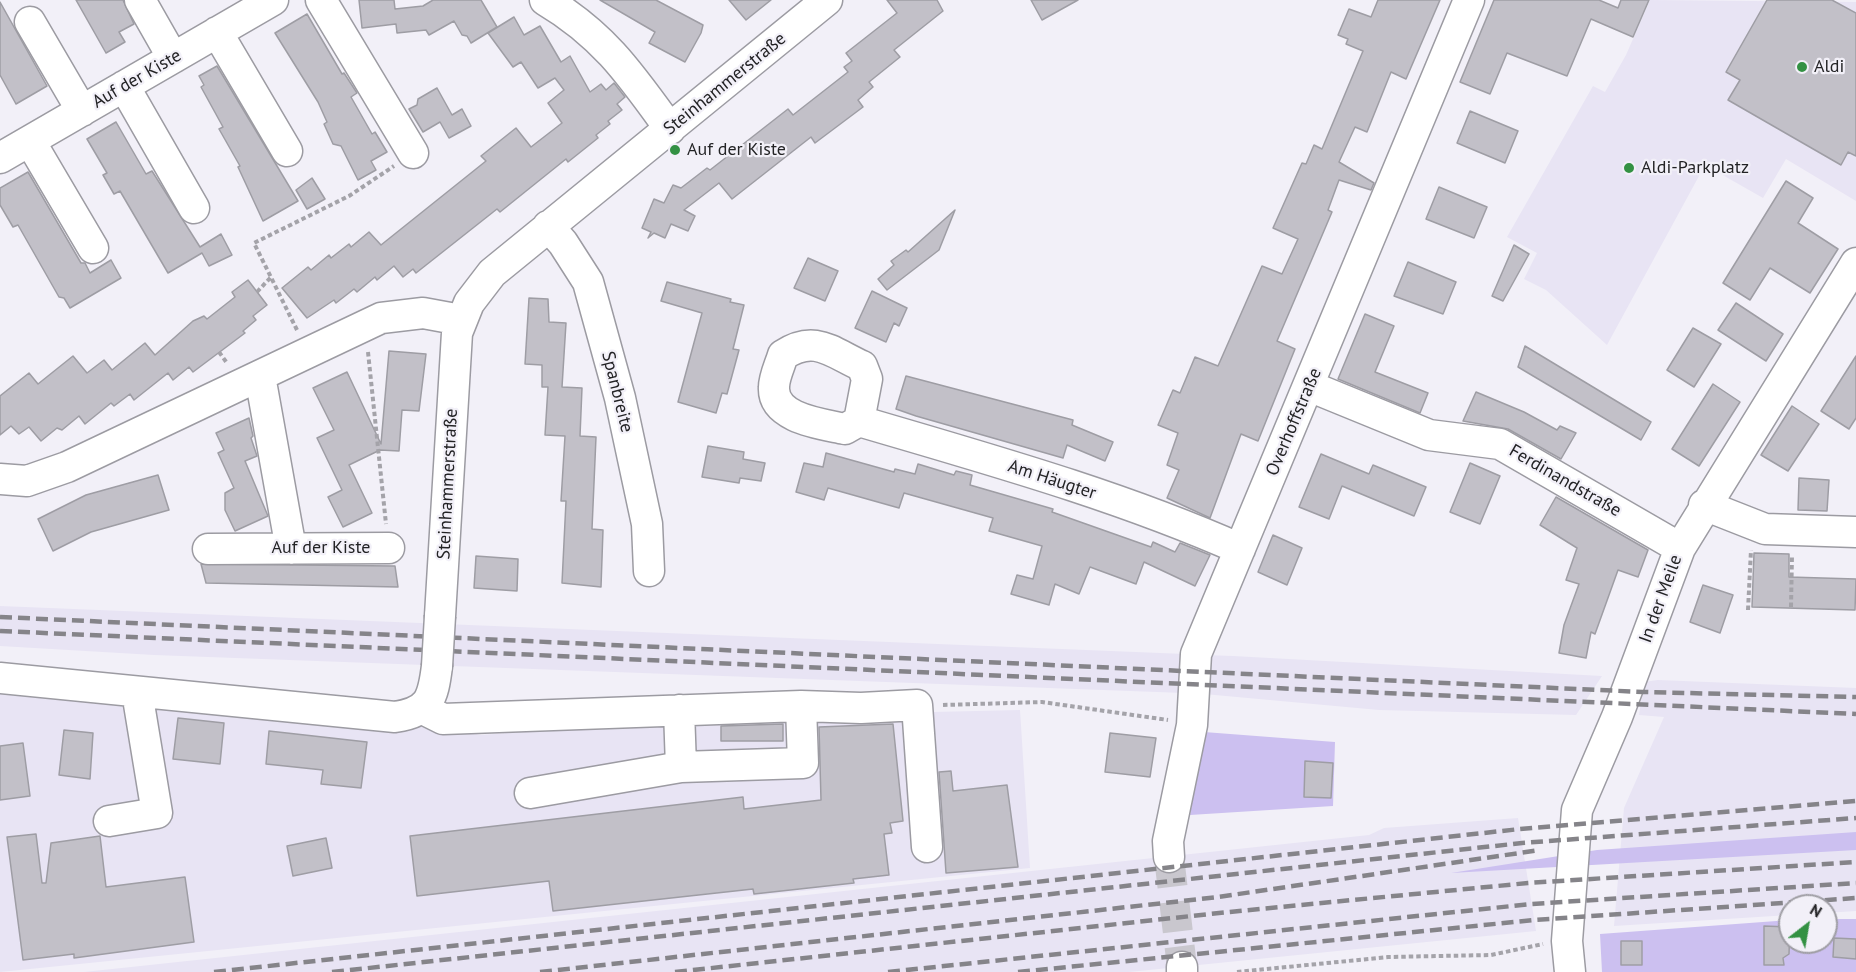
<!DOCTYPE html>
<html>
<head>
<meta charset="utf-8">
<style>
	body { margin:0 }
	#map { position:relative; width:1856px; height:972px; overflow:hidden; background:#f2f0f8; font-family:"PT Sans",sans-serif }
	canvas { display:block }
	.north { position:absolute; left:1778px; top:894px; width:60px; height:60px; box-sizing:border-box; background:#f2f0f8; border:2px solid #9f9ea4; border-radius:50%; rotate:31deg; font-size:16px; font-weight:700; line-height:24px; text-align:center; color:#232325 }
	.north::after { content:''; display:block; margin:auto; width:21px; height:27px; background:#339143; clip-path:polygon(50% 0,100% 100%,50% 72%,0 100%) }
</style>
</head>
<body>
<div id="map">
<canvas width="1856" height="972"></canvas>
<div class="north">N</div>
</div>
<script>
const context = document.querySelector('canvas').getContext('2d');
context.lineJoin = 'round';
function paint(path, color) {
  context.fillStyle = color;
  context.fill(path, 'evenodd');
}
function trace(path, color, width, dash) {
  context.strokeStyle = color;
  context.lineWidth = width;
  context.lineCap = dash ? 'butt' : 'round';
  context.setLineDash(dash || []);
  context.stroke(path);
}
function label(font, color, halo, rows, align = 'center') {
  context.font = font + ' "PT Sans",sans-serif';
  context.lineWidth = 4.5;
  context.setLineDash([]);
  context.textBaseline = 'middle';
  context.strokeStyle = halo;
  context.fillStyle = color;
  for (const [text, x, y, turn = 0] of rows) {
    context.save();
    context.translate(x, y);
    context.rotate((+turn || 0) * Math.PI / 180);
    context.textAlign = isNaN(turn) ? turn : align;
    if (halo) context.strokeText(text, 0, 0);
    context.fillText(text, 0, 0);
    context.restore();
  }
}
const built = new Path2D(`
	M 1650,0 L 1856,2 L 1856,201 L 1786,159 L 1763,198 L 1705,165 L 1607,345 L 1546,290 L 1524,279 L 1537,253 L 1507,237 L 1593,86 L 1605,92 L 1626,55 Z
	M 0,606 L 1185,654 L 1184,693 L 154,655 L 0,646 Z
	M 1204,655 L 1233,656 L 1602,676 L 1576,715 L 1379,710 L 1204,694 Z
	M 0,678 L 395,717 L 481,735 L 712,717 L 1020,710 L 1030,868 L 0,972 Z
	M 1658,680 L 1856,688 L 1856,911 L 1826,913 L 1826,906 L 1790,906 L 1790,915 L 1614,926 L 1624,808 L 1664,717 L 1639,715 L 1644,682 Z
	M 1518,818 L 1536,931 L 1129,972 L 84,972 L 1369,835 L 1384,828 Z`);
const green = new Path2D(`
	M 1204,732 L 1335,742 L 1333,806 L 1190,815 Z
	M 1856,832 L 1856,850 L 1451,873 L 1597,850 Z
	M 1826,919 L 1856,919 L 1856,972 L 1602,972 L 1600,934 L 1790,920 L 1790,942 L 1826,942 Z`);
const building = new Path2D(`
	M 76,0 L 123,0 L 134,24 L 119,32 L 125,42 L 106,53 Z
	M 359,0 L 394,0 L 395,9 L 423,6 L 433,0 L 481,0 L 497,27 L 471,43 L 467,36 L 462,35 L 454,21 L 429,35 L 426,30 L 397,33 L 396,24 L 362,28 Z
	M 600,0 L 656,0 L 703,25 L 701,33 L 685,62 L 649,43 L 655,32 Z
	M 729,0 L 771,0 L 746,20 Z
	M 887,0 L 937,0 L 943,11 L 894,50 L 900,57 L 869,82 L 873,87 L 858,100 L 863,107 L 815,143 L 811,137 L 732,199 L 719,183 L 684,210 L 695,216 L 688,231 L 671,224 L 665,238 L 654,233 L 648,238 L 651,232 L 642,228 L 654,199 L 664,203 L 673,185 L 681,188 L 707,168 L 710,170 L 788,109 L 793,115 L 848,72 L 844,67 L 852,61 L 846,53 L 897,13 Z
	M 1031,0 L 1078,0 L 1042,20 Z
	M 1378,0 L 1440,0 L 1406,79 L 1391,72 L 1367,132 L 1355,127 L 1339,162 L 1374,183 L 1371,190 L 1339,180 L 1328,210 L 1332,212 L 1277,341 L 1295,349 L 1258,441 L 1241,434 L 1210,518 L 1167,498 L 1179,470 L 1167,465 L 1178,433 L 1158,425 L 1173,390 L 1180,393 L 1195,357 L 1218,366 L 1262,266 L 1282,274 L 1298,239 L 1273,228 L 1302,163 L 1306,164 L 1314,145 L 1322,149 L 1363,51 L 1346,44 L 1348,39 L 1338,35 L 1349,9 L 1371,17 Z
	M 1494,0 L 1599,0 L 1618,8 L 1621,0 L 1649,0 L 1633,37 L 1591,19 L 1567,76 L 1507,53 L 1490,94 L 1460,82 Z
	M 1767,0 L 1832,0 L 1856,13 L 1856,156 L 1848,152 L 1841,165 L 1728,100 L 1740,80 L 1726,72 Z
	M 0,2 L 47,86 L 16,104 L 0,75 Z
	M 307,14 L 342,74 L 344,73 L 357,93 L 351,97 L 372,134 L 375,132 L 387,152 L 371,161 L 376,170 L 358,180 L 341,146 L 333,144 L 324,124 L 327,122 L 318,102 L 275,33 Z
	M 514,17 L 524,35 L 540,26 L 561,62 L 570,56 L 590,92 L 601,84 L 606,90 L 614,83 L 625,97 L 617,104 L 622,110 L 608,121 L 610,124 L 596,135 L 598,138 L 568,162 L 566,159 L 500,212 L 497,209 L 416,273 L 413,269 L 403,277 L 394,266 L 377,280 L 375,277 L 357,292 L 354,289 L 336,303 L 334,300 L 307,318 L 282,288 L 308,267 L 311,270 L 329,255 L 331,258 L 349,244 L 351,247 L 369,232 L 381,245 L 486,161 L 481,156 L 516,128 L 531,147 L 562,123 L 548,103 L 564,90 L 555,78 L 538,88 L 521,62 L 513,67 L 488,33 Z
	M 217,66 L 298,201 L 263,221 L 238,167 L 240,166 L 219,129 L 223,127 L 201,87 L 204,85 L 199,76 Z
	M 437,88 L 452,115 L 462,109 L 471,126 L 449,138 L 440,122 L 423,132 L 409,109 L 417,105 L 418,99 Z
	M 1470,111 L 1518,131 L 1505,163 L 1457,143 Z
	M 116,122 L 146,174 L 152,171 L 200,247 L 221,234 L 232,255 L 209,266 L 202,253 L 168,273 L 120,191 L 114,194 L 103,175 L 107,173 L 87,139 Z
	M 28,172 L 81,263 L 85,263 L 90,273 L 111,260 L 121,278 L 70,308 L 64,298 L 59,297 L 18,225 L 13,227 L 0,205 L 0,188 Z
	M 312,178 L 325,199 L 307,209 L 296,190 Z
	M 1786,181 L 1813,198 L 1798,223 L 1838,249 L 1810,293 L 1770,268 L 1750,300 L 1723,283 Z
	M 1439,187 L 1487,207 L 1474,238 L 1426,219 Z
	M 955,210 L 939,250 L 887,290 L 878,279 L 894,265 L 891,261 L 906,250 L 908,252 Z
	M 1514,245 L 1529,254 L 1503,301 L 1492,296 Z
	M 808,258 L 838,271 L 825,301 L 794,288 Z
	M 1408,262 L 1456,282 L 1443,314 L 1394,296 Z
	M 248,280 L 267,305 L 253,316 L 256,320 L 243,331 L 245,333 L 193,372 L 189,367 L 173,380 L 168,373 L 134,400 L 130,394 L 114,406 L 111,403 L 85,424 L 79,416 L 62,430 L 57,428 L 41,441 L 29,427 L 19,434 L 11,426 L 0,435 L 0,396 L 29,373 L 38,384 L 73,356 L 87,373 L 104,360 L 112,370 L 145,343 L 155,355 L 193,321 L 204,316 L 207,319 L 235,297 L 232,292 Z
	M 667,282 L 731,299 L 730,302 L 744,305 L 733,349 L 739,350 L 727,394 L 722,393 L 716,413 L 678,402 L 702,313 L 661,301 Z
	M 872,291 L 907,308 L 899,326 L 894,323 L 886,342 L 855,328 Z
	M 529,298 L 548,299 L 549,322 L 566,323 L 562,387 L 582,388 L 580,436 L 596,437 L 592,529 L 603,530 L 601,587 L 562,583 L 566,501 L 561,501 L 565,436 L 545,435 L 548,387 L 542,387 L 542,365 L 525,364 Z
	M 1736,303 L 1783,334 L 1766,361 L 1718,330 Z
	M 1365,314 L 1394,326 L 1375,372 L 1428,393 L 1420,413 L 1338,379 Z
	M 1693,328 L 1721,344 L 1694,387 L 1667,370 Z
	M 1525,346 L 1651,422 L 1641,440 L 1518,367 Z
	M 389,351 L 426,354 L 419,411 L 402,410 L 399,451 L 380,450 L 349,465 L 372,513 L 343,527 L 328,497 L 342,490 L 317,438 L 334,430 L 313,388 L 347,372 L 381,444 Z
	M 1856,356 L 1856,418 L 1849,429 L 1821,411 Z
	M 906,376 L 1073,420 L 1072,425 L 1113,442 L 1105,461 L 1067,445 L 1063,458 L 916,416 L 896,409 Z
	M 1713,384 L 1740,402 L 1699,466 L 1672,449 Z
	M 1476,392 L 1524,412 L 1557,430 L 1560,426 L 1576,433 L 1561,459 L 1508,429 L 1463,421 Z
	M 1792,406 L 1819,424 L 1788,471 L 1761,455 Z
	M 249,418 L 253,436 L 251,438 L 257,456 L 245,461 L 268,516 L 235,531 L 225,510 L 225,493 L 234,488 L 218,453 L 224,450 L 216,433 Z
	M 708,446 L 744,452 L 743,459 L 765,463 L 761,481 L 740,478 L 739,483 L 702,477 Z
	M 826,453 L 894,472 L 895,469 L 915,474 L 918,464 L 954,475 L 956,471 L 972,475 L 970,485 L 1053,509 L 1052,512 L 1151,547 L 1153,542 L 1175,552 L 1180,543 L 1210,555 L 1195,586 L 1144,562 L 1136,584 L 1090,567 L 1079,594 L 1055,584 L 1049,605 L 1011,594 L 1017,575 L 1033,579 L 1042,546 L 989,531 L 993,518 L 904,493 L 899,508 L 828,488 L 824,500 L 796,492 L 804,463 L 823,467 Z
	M 1321,454 L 1369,474 L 1373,465 L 1426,487 L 1414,516 L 1342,486 L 1329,519 L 1299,507 Z
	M 1470,463 L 1500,476 L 1480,524 L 1450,512 Z
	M 158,475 L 169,510 L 91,532 L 53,551 L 38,519 L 86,495 Z
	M 1799,478 L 1829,480 L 1827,511 L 1798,510 Z
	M 1556,497 L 1648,550 L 1638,577 L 1618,570 L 1595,634 L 1591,632 L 1586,658 L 1559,653 L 1564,625 L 1579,584 L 1566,580 L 1577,548 L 1540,525 Z
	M 1273,535 L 1302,548 L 1287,585 L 1258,572 Z
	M 1754,553 L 1789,554 L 1789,577 L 1856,579 L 1855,610 L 1752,607 Z
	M 476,556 L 518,559 L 517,591 L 474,588 Z
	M 201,564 L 395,566 L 398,587 L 206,583 Z
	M 1703,585 L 1733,595 L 1720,633 L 1690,622 Z
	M 178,718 L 224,723 L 220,764 L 173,759 Z
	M 783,724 L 783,741 L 721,741 L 721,726 Z
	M 893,724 L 903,821 L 890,823 L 892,833 L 884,834 L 889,875 L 853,879 L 854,883 L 754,894 L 753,889 L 553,911 L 549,881 L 417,896 L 410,836 L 743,797 L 744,809 L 821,800 L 819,727 Z
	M 64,730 L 93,733 L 90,779 L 59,775 Z
	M 269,731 L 367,742 L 361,788 L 321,784 L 323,770 L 266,764 Z
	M 1110,733 L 1156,738 L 1150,777 L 1105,772 Z
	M 23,743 L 30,796 L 0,800 L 0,746 Z
	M 1305,761 L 1333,763 L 1331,798 L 1304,797 Z
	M 951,771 L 953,791 L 1007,785 L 1018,867 L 946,873 L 939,772 Z
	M 36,834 L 42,883 L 46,883 L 51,843 L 100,836 L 106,887 L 185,877 L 194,942 L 74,958 L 74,954 L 23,960 L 7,837 Z
	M 326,838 L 332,868 L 293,876 L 287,846 Z
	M 1764,926 L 1790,927 L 1789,954 L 1783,958 L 1784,965 L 1764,965 Z
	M 1834,938 L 1856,939 L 1856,959 L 1833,957 Z
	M 1621,941 L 1642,941 L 1642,965 L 1621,965 Z`);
const minorTunnel = new Path2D(`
	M 1169,857 L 1182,967`);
const path = new Path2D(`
	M 257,292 L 271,277
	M 297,330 L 254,243 L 349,196 L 394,166
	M 219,352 L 227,363
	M 368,352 L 386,524
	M 1791,607 L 1792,555
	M 1748,610 L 1751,550
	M 943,705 L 1042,702 L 1168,720
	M 1237,972 L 1388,957 L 1491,955 L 1543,944`);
const minor = new Path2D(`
	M 140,0 L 173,58
	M 321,0 L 413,153
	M 545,0 C 604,35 631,75 670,129
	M 30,22 L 82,111
	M 217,32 L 287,151
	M 124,86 L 194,208
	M 30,141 L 93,248
	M 0,158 L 273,0
	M 548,226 L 563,243 L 588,282 L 620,398 L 647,524 L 649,571
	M 260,376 L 291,549
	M 1309,386 L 1429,435 L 1500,444 L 1680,548
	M 859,421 L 845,429 C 823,424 772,419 774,387 C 774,377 780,365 783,355 C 815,334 831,352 862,366 L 867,379 L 859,421 C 988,459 1118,495 1240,549
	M 0,479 L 27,481 L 67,467 L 381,318 L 423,313 L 461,320
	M 1704,505 L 1765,529 L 1856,532
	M 208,549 L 389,548
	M 440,616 L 457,333 L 469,303 L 492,273 L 827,0
	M 0,678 L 395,717 C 429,712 433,699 437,666
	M 423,709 L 443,719 L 801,706 L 861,708 L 917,705 L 927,847
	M 679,710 L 681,767
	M 530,793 L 681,767 L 803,763 L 801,706
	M 109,821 L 157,813 L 137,692
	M 1169,857 L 1168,841 L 1192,725 L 1196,654 L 1469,0
	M 1182,967 L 1182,972
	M 1570,972 L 1567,941 L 1577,810 L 1617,717 L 1680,548 L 1856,263`);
const rail = new Path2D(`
	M 0,617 L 1643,692 L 1856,697
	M 0,631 L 1856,714
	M 214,972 L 1520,829 L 1856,801
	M 332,972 L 1522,843 L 1856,818
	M 540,972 L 1218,897 L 1540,850
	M 675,972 L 1219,913 L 1528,883 L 1856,862
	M 888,972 L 1531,904 L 1856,883
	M 1018,972 L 1534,920 L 1856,898`);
const minorBridge = new Path2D(`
	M 437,666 L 440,616`);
const markers = [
	[1802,67,6,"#339143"],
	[675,150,6,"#339143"],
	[1629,168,6,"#339143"]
];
const poiNames = [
	["Aldi",1814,67],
	["Auf der Kiste",687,150],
	["Aldi-Parkplatz",1641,168]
];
const streetNames = [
	["Auf der Kiste",137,79,-30],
	["Steinhammerstraße",725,84,-39],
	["Spanbreite",617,392,76],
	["Overhoffstraße",1294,422,-67],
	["Am Häugter",1052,480,18],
	["Ferdinandstraße",1565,481,30],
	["Steinhammerstraße",448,484,-87],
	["Auf der Kiste",321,548],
	["In der Meile",1661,599,-70]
];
paint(built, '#e8e4f4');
paint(green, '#ccc0f0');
paint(building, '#c2c0c8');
trace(building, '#9e9da4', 1.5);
trace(minorTunnel, '#c9c7ce', 30, [30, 15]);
trace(minor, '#9c9ba2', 33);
trace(path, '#a4a3a9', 4, [4.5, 3]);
trace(minor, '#fff', 30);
trace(rail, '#858489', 4.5, [12, 6]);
trace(minorBridge, '#9c9ba2', 33, []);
trace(minorBridge, '#fff', 30);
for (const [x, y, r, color] of markers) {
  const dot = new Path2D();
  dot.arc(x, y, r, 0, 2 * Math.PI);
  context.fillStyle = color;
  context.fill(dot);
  trace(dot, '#f2f0f8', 2);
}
label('18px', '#232325', '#f2f0f8', poiNames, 'left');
label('18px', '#232325', '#f2f0f8', streetNames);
</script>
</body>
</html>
